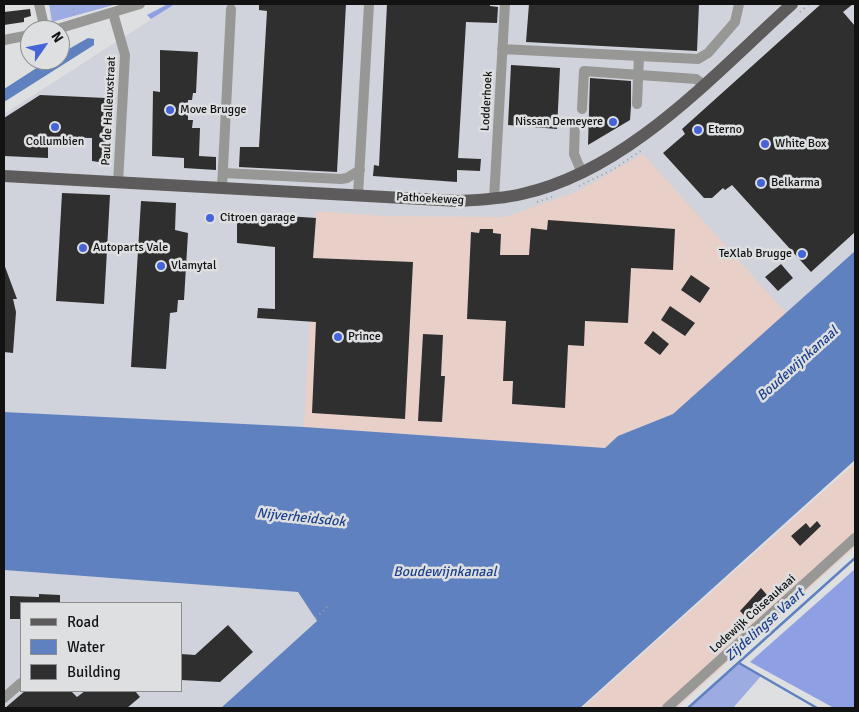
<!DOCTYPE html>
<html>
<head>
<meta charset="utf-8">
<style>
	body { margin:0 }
	#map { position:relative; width:859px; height:712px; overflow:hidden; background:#dedfe0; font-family:Signika,sans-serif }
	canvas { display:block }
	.frame { position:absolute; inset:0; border:5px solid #121213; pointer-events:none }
	.legend { position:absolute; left:20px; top:602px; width:162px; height:90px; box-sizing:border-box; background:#dedfe0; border:1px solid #8c8d8e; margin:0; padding:6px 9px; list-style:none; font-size:15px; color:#121213 }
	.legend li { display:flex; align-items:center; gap:10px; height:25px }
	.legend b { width:25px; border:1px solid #8c8d8e }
	.north { position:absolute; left:20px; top:20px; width:50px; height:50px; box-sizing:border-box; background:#dedfe0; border:1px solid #8c8d8e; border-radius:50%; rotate:57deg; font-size:14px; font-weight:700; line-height:20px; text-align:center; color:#121213 }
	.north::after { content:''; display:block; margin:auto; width:18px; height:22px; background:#4564d7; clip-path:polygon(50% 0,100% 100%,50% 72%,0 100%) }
</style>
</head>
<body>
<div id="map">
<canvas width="859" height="712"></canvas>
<div class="frame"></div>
<ul class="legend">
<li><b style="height:6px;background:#5d5b5b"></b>Road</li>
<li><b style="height:14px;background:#6081bf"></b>Water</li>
<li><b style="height:14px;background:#2f2f30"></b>Building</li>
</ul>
<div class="north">N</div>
</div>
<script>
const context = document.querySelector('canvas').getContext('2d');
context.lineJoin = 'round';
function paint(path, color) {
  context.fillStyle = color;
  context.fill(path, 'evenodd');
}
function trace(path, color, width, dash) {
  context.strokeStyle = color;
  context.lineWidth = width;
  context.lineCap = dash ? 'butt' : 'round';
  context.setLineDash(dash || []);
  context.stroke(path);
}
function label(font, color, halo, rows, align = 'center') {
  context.font = font + ' Signika,sans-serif';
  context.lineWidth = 5;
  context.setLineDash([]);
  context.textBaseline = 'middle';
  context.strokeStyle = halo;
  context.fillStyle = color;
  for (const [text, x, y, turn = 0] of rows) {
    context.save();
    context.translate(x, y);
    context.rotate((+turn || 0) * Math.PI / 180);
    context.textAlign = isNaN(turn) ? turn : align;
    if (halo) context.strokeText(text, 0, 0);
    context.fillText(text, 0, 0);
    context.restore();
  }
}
const built = new Path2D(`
	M 175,4 L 855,4 L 855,251 L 673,414 L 490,439 L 4,412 L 4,114 Z
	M 4,570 L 298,592 L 317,621 L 221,708 L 4,708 ZM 21,603 L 181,603 L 181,691 L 21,691 Z`);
const industrial = new Path2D(`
	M 643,154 L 787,314 L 673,414 L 618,436 L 605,448 L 304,427 L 316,211 L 386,216 L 505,217 L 578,191 Z
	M 855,463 L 855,547 L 677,708 L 582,708 Z`);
const green = new Path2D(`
	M 49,4 L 117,4 L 52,22 Z
	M 739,663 L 761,676 L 733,708 L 688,708 Z`);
const forest = new Path2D(`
	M 168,4 L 175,4 L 151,19 L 147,15 Z
	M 855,569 L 855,708 L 834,708 L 750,662 Z`);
const water = new Path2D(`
	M 88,38 L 94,39 L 94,45 L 4,102 L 4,89 L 49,60 L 60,60 L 60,54 Z
	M 855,251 L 855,460 L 580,708 L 221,708 L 317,621 L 298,592 L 4,570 L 4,412 L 304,427 L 605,448 L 618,436 L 673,414 Z`);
const stream = new Path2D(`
	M 739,663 L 817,708
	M 688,708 L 855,558`);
const building = new Path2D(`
	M 259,4 L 346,4 L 337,172 L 239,167 L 240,147 L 259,147 L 267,11 L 259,10 Z
	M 387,4 L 490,4 L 490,6 L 498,7 L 497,23 L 466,22 L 458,158 L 481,159 L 480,171 L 457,170 L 457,182 L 373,176 L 374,165 L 379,166 Z
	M 529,4 L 699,4 L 697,51 L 526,42 Z
	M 821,4 L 853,4 L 843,12 L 855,26 L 855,232 L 811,272 L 732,185 L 725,190 L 723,188 L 712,198 L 704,198 L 663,153 L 685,134 L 682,129 Z
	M 30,9 L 31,16 L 24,18 L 24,22 L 4,25 L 4,12 Z
	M 160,50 L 198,52 L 196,93 L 193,93 L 192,100 L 188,100 L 188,120 L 193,120 L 192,128 L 200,128 L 199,156 L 216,157 L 216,170 L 184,168 L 184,158 L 152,156 L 153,91 L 160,92 Z
	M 511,65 L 560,68 L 557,129 L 508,125 Z
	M 590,78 L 631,81 L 631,106 L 630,120 L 588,145 Z
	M 40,95 L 106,98 L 106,163 L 92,161 L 92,138 L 48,137 L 48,158 L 4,156 L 4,118 Z
	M 62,193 L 110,195 L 104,304 L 56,301 Z
	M 141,201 L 176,203 L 175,230 L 188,233 L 184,300 L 178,300 L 177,312 L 170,313 L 166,369 L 131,367 Z
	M 272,215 L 316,218 L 313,258 L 413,262 L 405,419 L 312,413 L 316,322 L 257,318 L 258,308 L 275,309 L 275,247 L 237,243 L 237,217 L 271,219 Z
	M 548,220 L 675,229 L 673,270 L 631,268 L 628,323 L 585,321 L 584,346 L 568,345 L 565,408 L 512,404 L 513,381 L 503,381 L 506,321 L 467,319 L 471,232 L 479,233 L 480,229 L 493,229 L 493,233 L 501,234 L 500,255 L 529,255 L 531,228 L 547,230 Z
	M 4,264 L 17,299 L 13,299 L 16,312 L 13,353 L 4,352 Z
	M 781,264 L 793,278 L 778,291 L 765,277 Z
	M 691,275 L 710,288 L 700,303 L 681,290 Z
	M 670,306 L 695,323 L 685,336 L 661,320 Z
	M 653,331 L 669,344 L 660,355 L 644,343 Z
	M 423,334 L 443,335 L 441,376 L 445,376 L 442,422 L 418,421 Z
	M 817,521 L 821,526 L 800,546 L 791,536 L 806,523 L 810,528 Z
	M 761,588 L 767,595 L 745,616 L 740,611 Z
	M 39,594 L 60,595 L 60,603 L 21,603 L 21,619 L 10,619 L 10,596 L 39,597 L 39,601 Z
	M 228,625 L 253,652 L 220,682 L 181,680 L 181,654 L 195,655 Z
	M 25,691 L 71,691 L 77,697 L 85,691 L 135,691 L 140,697 L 127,708 L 5,708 Z`);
const path = new Path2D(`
	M 73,4 L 74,15
	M 800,12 L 809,4
	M 579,186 L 614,169 L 642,150
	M 537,202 L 552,197
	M 316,618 L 330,604`);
const minor = new Path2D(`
	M 39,4 L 45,30
	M 113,13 L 125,55 L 118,183
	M 54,30 L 140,4
	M 4,40 L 30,35
	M 502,49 L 698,59 L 708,53 L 735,22 L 739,4
	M 637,104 L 639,56
	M 582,109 L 584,71 L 696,79 L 703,84
	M 575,124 L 574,154 L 582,173
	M 223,173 L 341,179 L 347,178 L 360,170
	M 222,188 L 231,9
	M 358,195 L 369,4
	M 494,199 L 505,4
	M 4,698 L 21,683
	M 667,708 L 855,538`);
const major = new Path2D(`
	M 4,176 L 458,201 C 479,200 501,199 522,194 C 628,171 714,74 792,4`);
const markers = [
	[170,110,5,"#4564d7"],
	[613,122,5,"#4564d7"],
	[55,127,5,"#4564d7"],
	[698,130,5,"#4564d7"],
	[765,144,5,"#4564d7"],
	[761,183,5,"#4564d7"],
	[210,218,5,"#4564d7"],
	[83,248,5,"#4564d7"],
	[802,254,5,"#4564d7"],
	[161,266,5,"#4564d7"],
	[338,337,5,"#4564d7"]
];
const streetNames = [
	["Lodderhoek",487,101,-87],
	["Paul de Halleuxstraat",109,111,-87],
	["Pathoekeweg",430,199,3],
	["Lodewijk Coiseaukaai",753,614,-42]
];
const poiNames = [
	["Move Brugge",180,110],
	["Nissan Demeyere",603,122,"right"],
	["Eterno",708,130],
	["Collumbien",55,142,"center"],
	["White Box",775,144],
	["Belkarma",771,183],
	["Citroen garage",220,218],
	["Autoparts Vale",93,248],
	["TeXlab Brugge",792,254,"right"],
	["Vlamytal",171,266],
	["Prince",348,337]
];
const waterNames = [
	["Boudewijnkanaal",798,364,-42],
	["Nijverheidsdok",301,518,6],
	["Boudewijnkanaal",445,572],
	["Zijdelingse Vaart",765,625,-42]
];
paint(built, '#d0d3db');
paint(industrial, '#e8cfc8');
paint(green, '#9dabe3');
paint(forest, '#8e9fe3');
paint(water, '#6081bf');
trace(stream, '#6081bf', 2.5);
paint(building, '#2f2f30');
trace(path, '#9d9e9f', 2, [1, 4]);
trace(minor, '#979796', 10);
trace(major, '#5d5b5b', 12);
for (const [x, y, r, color] of markers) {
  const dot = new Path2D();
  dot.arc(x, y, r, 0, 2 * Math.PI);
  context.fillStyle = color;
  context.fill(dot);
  trace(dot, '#dedfe0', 2);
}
label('12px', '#121213', '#dedfe0', streetNames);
label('12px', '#121213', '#dedfe0', poiNames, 'left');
label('italic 14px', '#1d418c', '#dedfe0', waterNames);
</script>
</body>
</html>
